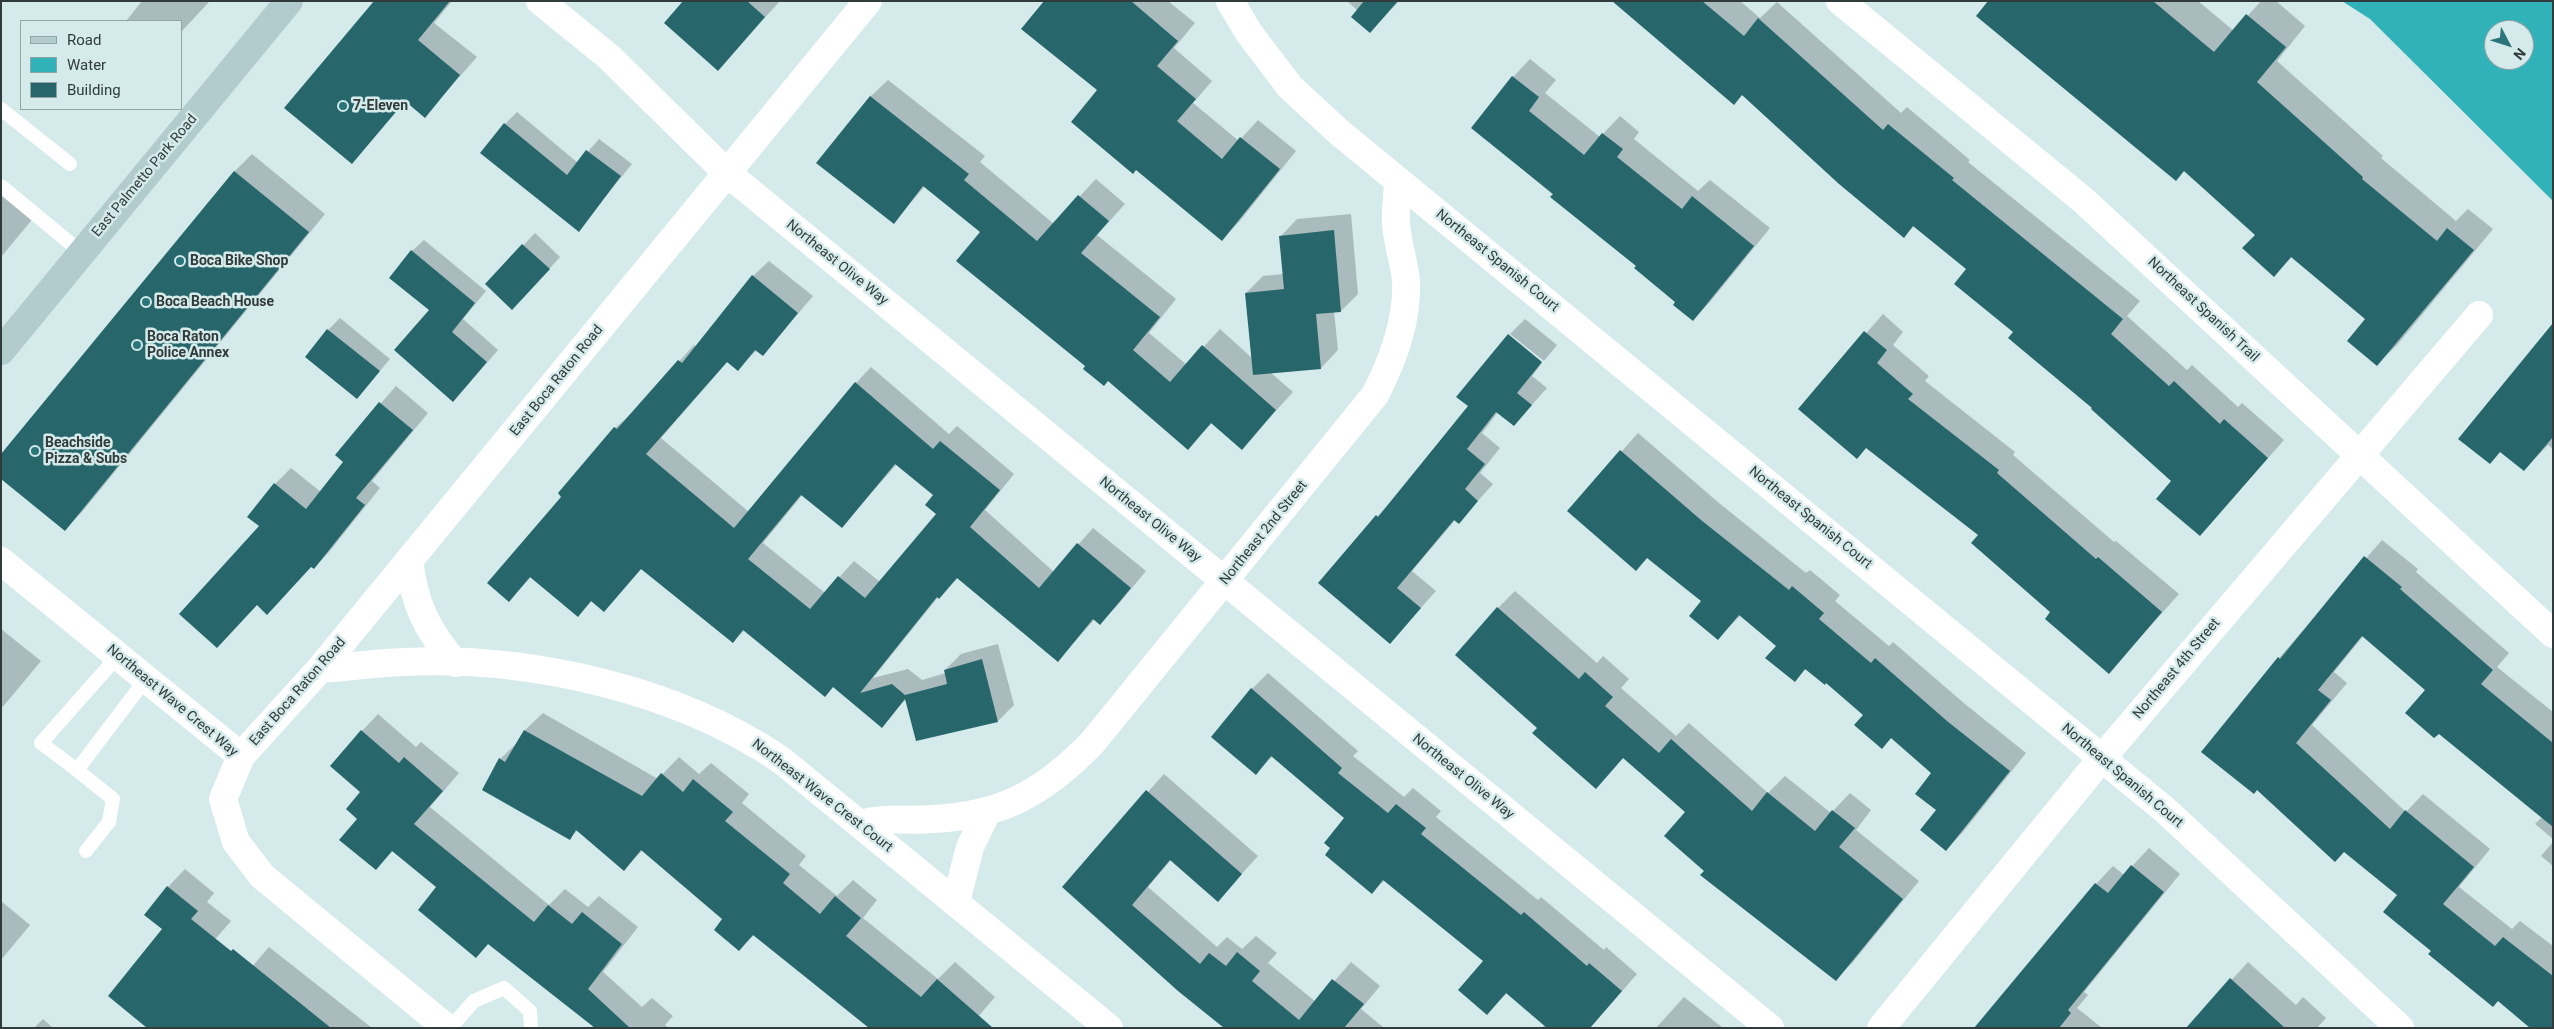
<!DOCTYPE html>
<html>
<head>
<meta charset="utf-8">
<style>
	body { margin:0 }
	#map { position:relative; width:2554px; height:1029px; overflow:hidden; background:#d4eaeb; font-family:Roboto,sans-serif }
	canvas { display:block }
	.frame { position:absolute; inset:0; border:2px solid #323b3b; pointer-events:none }
	.legend { position:absolute; left:20px; top:20px; width:162px; height:90px; box-sizing:border-box; background:#d4eaeb; border:1px solid #93a4a5; margin:0; padding:6px 9px; list-style:none; font-size:15px; color:#323b3b }
	.legend li { display:flex; align-items:center; gap:10px; height:25px }
	.legend b { width:25px; border:1px solid #93a4a5 }
	.north { position:absolute; left:2484px; top:20px; width:50px; height:50px; box-sizing:border-box; background:#d4eaeb; border:1px solid #93a4a5; border-radius:50%; rotate:130deg; font-size:14px; font-weight:700; line-height:20px; text-align:center; color:#323b3b }
	.north::after { content:''; display:block; margin:auto; width:18px; height:22px; background:#2a7579; clip-path:polygon(50% 0,100% 100%,50% 72%,0 100%) }
</style>
</head>
<body>
<div id="map">
<canvas width="2554" height="1029"></canvas>
<div class="frame"></div>
<ul class="legend">
<li><b style="height:6px;background:#b2ccce"></b>Road</li>
<li><b style="height:14px;background:#31b2b8"></b>Water</li>
<li><b style="height:14px;background:#27676b"></b>Building</li>
</ul>
<div class="north">N</div>
</div>
<script>
const context = document.querySelector('canvas').getContext('2d');
context.lineJoin = 'round';
function paint(path, color) {
  context.fillStyle = color;
  context.fill(path, 'evenodd');
}
function trace(path, color, width, dash) {
  context.strokeStyle = color;
  context.lineWidth = width;
  context.lineCap = dash ? 'butt' : 'round';
  context.setLineDash(dash || []);
  context.stroke(path);
}
function label(font, color, halo, rows, align = 'center') {
  context.font = font + ' Roboto,sans-serif';
  context.lineWidth = 5;
  context.setLineDash([]);
  context.textBaseline = 'middle';
  context.strokeStyle = halo;
  context.fillStyle = color;
  for (const [text, x, y, turn = 0] of rows) {
    context.save();
    context.translate(x, y);
    context.rotate((+turn || 0) * Math.PI / 180);
    context.textAlign = isNaN(turn) ? turn : align;
    if (halo) context.strokeText(text, 0, 0);
    context.fillText(text, 0, 0);
    context.restore();
  }
}
const water = new Path2D(`
	M 2342,1 L 2553,1 L 2553,201 L 2370,19 ZM 2494,30 L 2524,30 L 2524,60 L 2494,60 Z`);
const shadow = new Path2D(`
	M 142,1 L 210,1 L 181,32 L 181,21 L 126,21 Z
	M 376,1 L 452,1 L 434,23 L 477,57 L 425,116 L 406,101 L 352,162 Z
	M 685,1 L 780,1 L 718,69 Z
	M 1045,1 L 1168,1 L 1195,23 L 1174,48 L 1212,81 L 1193,103 L 1239,141 L 1258,120 L 1296,151 L 1239,222 L 1222,239 L 1099,90 Z
	M 1347,1 L 1399,1 L 1370,32 L 1358,11 Z
	M 1613,1 L 1740,1 L 1760,18 L 1777,2 L 1901,113 L 1907,107 L 1970,160 L 1968,162 L 2140,301 L 2127,316 L 2187,370 L 2192,365 L 2238,407 L 2242,403 L 2284,440 L 2200,535 L 2173,481 L 2015,331 L 1968,269 L 1914,226 L 1904,236 L 1743,94 L 1734,103 Z
	M 1986,1 L 2198,1 L 2234,31 L 2261,1 L 2276,1 L 2305,26 L 2277,61 L 2383,156 L 2381,158 L 2456,221 L 2468,209 L 2493,229 L 2397,345 L 2377,365 L 2367,319 L 2292,257 L 2274,275 L 2257,234 Z
	M 1530,59 L 1556,80 L 1545,93 L 1600,137 L 1620,116 L 1639,132 L 1634,139 L 1698,191 L 1710,180 L 1770,228 L 1710,302 L 1693,320 L 1638,266 L 1472,127 L 1513,77 Z
	M 888,80 L 985,156 L 980,162 L 1054,224 L 1096,179 L 1125,204 L 1097,235 L 1176,299 L 1149,333 L 1187,365 L 1220,329 L 1252,358 L 1246,293 L 1263,276 L 1284,274 L 1280,237 L 1297,219 L 1351,214 L 1358,294 L 1341,311 L 1334,311 L 1338,350 L 1321,368 L 1270,372 L 1293,392 L 1242,448 L 1212,423 L 1188,448 L 1108,380 L 1087,366 L 982,232 L 925,186 L 894,222 L 818,162 L 871,96 Z
	M 517,112 L 578,163 L 599,139 L 632,164 L 578,230 L 505,124 Z
	M 252,154 L 325,214 L 82,512 L 65,529 L 234,172 Z
	M 1,178 L 40,210 L 1,257 Z
	M 535,233 L 560,257 L 524,297 L 487,284 Z
	M 424,240 L 486,291 L 463,319 L 498,350 L 464,389 L 431,310 L 412,251 Z
	M 769,261 L 813,296 L 763,355 L 757,350 L 738,369 L 728,361 L 661,438 L 749,512 L 856,383 L 871,367 L 949,434 L 957,426 L 1014,474 L 985,510 L 1054,572 L 1093,528 L 1146,571 L 1116,607 L 1100,623 L 1095,619 L 1058,660 L 958,578 L 938,597 L 873,678 L 908,669 L 922,680 L 946,673 L 945,670 L 961,654 L 998,644 L 1014,705 L 998,721 L 906,699 L 881,726 L 834,686 L 825,695 L 745,630 L 732,642 L 642,568 L 604,611 L 592,601 L 578,615 L 532,576 L 509,600 L 562,497 L 615,428 L 632,413 L 694,345 L 696,347 L 753,276 ZM 897,464 L 935,495 L 938,514 L 880,582 L 854,561 L 825,593 L 763,543 L 803,494 L 842,526 Z
	M 1883,314 L 1903,332 L 1893,345 L 1929,376 L 1925,381 L 2015,452 L 2013,455 L 2114,542 L 2116,541 L 2179,594 L 2109,672 L 1979,534 L 1867,447 L 1857,458 L 1800,409 Z
	M 340,318 L 390,359 L 357,398 L 328,330 Z
	M 1525,319 L 1557,345 L 1544,361 L 1510,334 Z
	M 2553,325 L 2553,449 L 2548,445 L 2524,470 L 2501,451 L 2490,463 Z
	M 1508,336 L 1542,363 L 1532,376 L 1547,388 L 1514,425 L 1498,412 L 1482,433 L 1500,448 L 1480,473 L 1493,484 L 1459,522 L 1456,519 L 1412,571 L 1436,591 L 1390,642 L 1320,582 L 1392,500 L 1469,406 Z
	M 396,386 L 428,413 L 372,481 L 380,488 L 329,552 L 314,568 L 261,526 L 275,484 L 291,468 L 321,492 L 345,462 L 336,455 Z
	M 1638,433 L 1719,503 L 1806,573 L 1810,570 L 1840,595 L 1835,601 L 1889,646 L 1893,642 L 1965,704 L 2026,753 L 1963,832 L 1946,850 L 1933,773 L 1892,737 L 1882,747 L 1864,715 L 1827,682 L 1806,669 L 1795,680 L 1778,646 L 1741,615 L 1718,638 L 1703,601 L 1648,557 L 1636,569 L 1569,511 Z
	M 2382,540 L 2418,569 L 2416,572 L 2509,653 L 2497,667 L 2553,712 L 2553,839 L 2535,824 L 2542,817 L 2427,690 L 2364,635 L 2334,672 L 2347,683 L 2312,725 L 2406,812 L 2423,794 L 2490,849 L 2459,887 L 2512,929 L 2520,921 L 2553,946 L 2553,1028 L 2433,951 L 2398,894 L 2345,850 L 2257,789 L 2279,658 Z
	M 1515,591 L 1597,663 L 1603,656 L 1629,679 L 1621,688 L 1676,736 L 1689,723 L 1768,793 L 1785,776 L 1831,813 L 1850,793 L 1871,810 L 1856,830 L 1919,881 L 1853,962 L 1836,979 L 1706,871 L 1686,812 L 1624,757 L 1596,787 L 1539,727 L 1498,608 Z
	M 1,629 L 41,661 L 1,709 Z
	M 1268,673 L 1358,751 L 1353,756 L 1404,797 L 1413,788 L 1441,811 L 1436,817 L 1538,900 L 1541,897 L 1604,950 L 1606,947 L 1637,974 L 1590,1028 L 1542,1028 L 1545,1024 L 1508,992 L 1487,1013 L 1484,960 L 1385,880 L 1372,892 L 1346,817 L 1273,756 L 1256,773 L 1252,689 Z
	M 543,713 L 658,779 L 679,757 L 699,774 L 711,763 L 749,794 L 742,803 L 806,856 L 799,865 L 837,896 L 853,880 L 877,900 L 863,918 L 938,979 L 955,962 L 995,997 L 977,1018 L 754,935 L 739,949 L 724,919 L 643,850 L 624,869 L 578,830 L 570,838 L 500,759 L 518,742 L 525,730 Z
	M 378,714 L 416,747 L 421,742 L 459,773 L 430,807 L 549,905 L 565,889 L 588,907 L 599,896 L 638,927 L 603,972 L 642,1007 L 652,998 L 673,1016 L 665,1025 L 669,1028 L 591,1028 L 594,1025 L 489,943 L 476,956 L 438,887 L 393,851 L 376,868 L 359,818 L 362,792 L 362,731 Z
	M 1164,774 L 1258,856 L 1218,900 L 1171,860 L 1148,887 L 1217,947 L 1227,937 L 1242,949 L 1256,936 L 1277,953 L 1268,963 L 1316,1002 L 1351,962 L 1380,986 L 1361,1009 L 1384,1028 L 1227,1028 L 1063,887 Z
	M 2553,842 L 2553,866 L 2541,856 Z
	M 2149,848 L 2180,874 L 2084,992 L 2088,995 L 2077,1008 L 2102,1028 L 1976,1028 L 2096,884 L 2113,866 L 2124,875 Z
	M 185,869 L 214,893 L 207,902 L 231,921 L 158,1005 L 168,887 Z
	M 1,901 L 30,925 L 1,960 Z
	M 269,947 L 372,1028 L 199,1028 Z
	M 2248,962 L 2296,1005 L 2303,997 L 2326,1018 L 2317,1028 L 2188,1028 Z
	M 1684,997 L 1723,1028 L 1656,1028 Z
	M 43,1019 L 53,1028 L 34,1028 Z`);
const building = new Path2D(`
	M 374,1 L 450,1 L 418,40 L 460,75 L 425,118 L 405,101 L 352,164 L 284,108 Z
	M 683,1 L 747,1 L 765,17 L 718,71 L 664,23 Z
	M 1044,1 L 1131,1 L 1178,41 L 1157,66 L 1196,99 L 1177,121 L 1222,159 L 1240,137 L 1280,169 L 1222,241 L 1136,170 L 1133,174 L 1071,122 L 1097,90 L 1021,29 Z
	M 1364,1 L 1398,1 L 1370,33 L 1351,17 Z
	M 1612,1 L 1702,1 L 1744,36 L 1758,18 L 1883,130 L 1888,124 L 1954,178 L 1952,180 L 2123,319 L 2111,334 L 2169,386 L 2174,381 L 2220,424 L 2224,419 L 2268,458 L 2200,536 L 2156,499 L 2171,481 L 2091,409 L 2092,408 L 2008,338 L 2013,332 L 1954,284 L 1966,269 L 1913,226 L 1904,238 L 1839,184 L 1742,95 L 1734,105 Z
	M 1988,1 L 2153,1 L 2214,52 L 2246,14 L 2286,47 L 2257,82 L 2363,177 L 2362,179 L 2437,241 L 2447,228 L 2474,250 L 2377,366 L 2347,341 L 2365,319 L 2291,257 L 2274,277 L 2242,248 L 2255,235 L 2184,171 L 2176,181 L 1976,16 Z
	M 1512,76 L 1539,97 L 1529,111 L 1584,155 L 1602,133 L 1623,149 L 1617,157 L 1682,209 L 1692,196 L 1754,246 L 1693,321 L 1673,305 L 1675,302 L 1634,268 L 1636,266 L 1550,197 L 1553,194 L 1471,128 Z
	M 870,96 L 969,174 L 964,180 L 1037,241 L 1078,195 L 1109,221 L 1081,253 L 1160,317 L 1133,350 L 1170,382 L 1202,345 L 1276,410 L 1242,450 L 1211,423 L 1188,450 L 1108,381 L 1104,386 L 1083,369 L 1085,366 L 956,261 L 980,232 L 923,186 L 894,224 L 816,163 Z
	M 504,123 L 567,175 L 586,150 L 621,176 L 579,232 L 480,153 Z
	M 234,171 L 309,232 L 65,531 L 1,479 L 1,454 Z
	M 1334,230 L 1341,312 L 1316,314 L 1321,369 L 1253,375 L 1245,293 L 1284,289 L 1279,236 Z
	M 522,244 L 550,269 L 512,310 L 485,284 Z
	M 411,250 L 475,303 L 452,332 L 487,362 L 453,402 L 394,350 L 429,310 L 389,278 Z
	M 752,275 L 798,313 L 763,356 L 755,350 L 738,371 L 727,362 L 646,454 L 734,528 L 855,382 L 933,449 L 940,441 L 1000,490 L 970,527 L 1039,588 L 1077,543 L 1131,588 L 1100,625 L 1093,619 L 1058,662 L 957,578 L 939,599 L 937,597 L 860,693 L 892,684 L 905,695 L 947,684 L 944,670 L 982,659 L 998,722 L 916,741 L 905,699 L 882,728 L 833,687 L 825,697 L 743,630 L 733,643 L 641,569 L 604,612 L 591,601 L 578,617 L 530,577 L 509,602 L 487,583 L 561,497 L 558,493 L 614,427 L 617,429 L 678,360 L 682,363 ZM 895,464 L 933,495 L 925,505 L 936,514 L 865,598 L 838,576 L 810,609 L 748,559 L 801,495 L 842,528 Z
	M 2553,323 L 2553,437 L 2524,471 L 2500,452 L 2490,464 L 2458,439 Z
	M 327,329 L 380,371 L 357,399 L 305,357 Z
	M 1864,331 L 1887,350 L 1877,363 L 1913,394 L 1908,399 L 1999,470 L 1997,473 L 2096,559 L 2098,557 L 2162,612 L 2109,674 L 2045,619 L 2050,612 L 1971,543 L 1978,535 L 1866,448 L 1857,459 L 1798,409 Z
	M 1508,334 L 1542,362 L 1517,393 L 1532,405 L 1514,426 L 1496,412 L 1467,449 L 1485,464 L 1465,489 L 1478,501 L 1459,524 L 1454,520 L 1397,588 L 1421,608 L 1390,644 L 1318,583 L 1376,515 L 1378,517 L 1468,406 L 1456,397 Z
	M 379,402 L 413,430 L 356,498 L 365,505 L 314,569 L 311,567 L 267,615 L 257,605 L 217,648 L 179,614 L 259,526 L 247,517 L 274,483 L 306,509 L 343,462 L 335,455 Z
	M 1620,450 L 1701,520 L 1789,590 L 1792,586 L 1824,613 L 1819,619 L 1871,663 L 1875,658 L 1947,721 L 2010,771 L 1946,851 L 1920,830 L 1936,810 L 1915,794 L 1931,773 L 1891,738 L 1882,749 L 1854,725 L 1863,715 L 1826,683 L 1825,685 L 1805,669 L 1795,682 L 1765,658 L 1776,646 L 1739,615 L 1718,640 L 1689,616 L 1701,601 L 1647,558 L 1636,571 L 1567,511 Z
	M 2364,556 L 2402,587 L 2400,589 L 2493,670 L 2481,684 L 2553,743 L 2553,827 L 2439,734 L 2434,738 L 2405,713 L 2425,690 L 2362,636 L 2318,690 L 2331,700 L 2296,743 L 2390,829 L 2405,810 L 2474,867 L 2443,904 L 2495,946 L 2503,937 L 2553,976 L 2553,1028 L 2530,1028 L 2498,1001 L 2493,1007 L 2428,954 L 2431,951 L 2383,912 L 2397,895 L 2344,852 L 2335,862 L 2257,790 L 2254,794 L 2201,752 L 2278,657 L 2280,659 Z
	M 1497,607 L 1579,679 L 1585,672 L 1613,697 L 1605,706 L 1659,753 L 1671,739 L 1752,811 L 1767,792 L 1815,831 L 1832,810 L 1855,828 L 1839,847 L 1903,899 L 1836,981 L 1700,875 L 1704,871 L 1664,836 L 1685,812 L 1623,758 L 1596,789 L 1532,733 L 1537,728 L 1455,655 Z
	M 1251,688 L 1342,768 L 1338,773 L 1388,813 L 1396,804 L 1426,828 L 1421,834 L 1521,915 L 1524,912 L 1587,966 L 1589,963 L 1622,991 L 1590,1028 L 1547,1028 L 1506,993 L 1487,1015 L 1458,990 L 1483,961 L 1383,880 L 1372,894 L 1325,855 L 1330,848 L 1324,843 L 1344,818 L 1271,756 L 1256,775 L 1211,737 Z
	M 361,730 L 399,763 L 404,757 L 443,791 L 414,824 L 534,922 L 548,905 L 572,924 L 582,912 L 622,944 L 588,989 L 630,1028 L 595,1028 L 488,944 L 476,958 L 418,910 L 436,887 L 392,851 L 376,870 L 339,840 L 357,819 L 346,809 L 360,792 L 330,766 Z
	M 524,730 L 642,796 L 661,773 L 683,792 L 693,779 L 733,812 L 725,821 L 790,874 L 783,883 L 820,914 L 835,896 L 861,918 L 846,936 L 921,997 L 937,979 L 993,1028 L 869,1028 L 753,935 L 739,951 L 714,930 L 722,919 L 641,850 L 624,871 L 576,830 L 570,840 L 482,790 L 499,758 L 505,762 Z
	M 1146,790 L 1242,874 L 1218,902 L 1170,860 L 1132,905 L 1200,964 L 1209,953 L 1226,966 L 1237,952 L 1260,971 L 1252,981 L 1299,1020 L 1332,979 L 1364,1004 L 1344,1028 L 1224,1028 L 1178,991 L 1062,887 Z
	M 2131,865 L 2164,892 L 2068,1010 L 2071,1013 L 2059,1028 L 1974,1028 L 2095,883 L 2108,893 Z
	M 167,886 L 198,911 L 191,919 L 231,951 L 233,949 L 331,1028 L 147,1028 L 108,996 L 162,929 L 144,915 Z
	M 2230,978 L 2285,1028 L 2186,1028 Z`);
const lane = new Path2D(`
	M 1,109 L 70,164
	M 1,186 L 82,253
	M 77,770 L 41,743 L 118,656
	M 86,851 L 109,822 L 113,799 L 77,770 L 146,679
	M 450,1028 L 474,1001 L 504,988 L 530,1011 L 531,1028`);
const street = new Path2D(`
	M 540,1 L 609,57 L 727,173 L 1770,1028
	M 1230,1 L 1249,33 L 1290,87 L 1340,133 L 2165,810 L 2400,1028
	M 1840,1 L 2083,200 L 2553,634
	M 1,561 L 241,756
	M 409,561 C 415,605 426,629 455,663
	M 320,669 C 348,667 376,663 404,662 C 529,656 677,689 781,760 L 1109,1028
	M 860,824 C 886,817 905,821 932,819 C 1002,816 1043,793 1092,743 L 1375,395 C 1393,360 1408,321 1406,280 C 1404,261 1397,242 1396,223 C 1395,209 1398,194 1398,181
	M 956,902 L 970,847 L 987,812
	M 447,1028 L 262,876 L 236,842 L 223,799 L 241,756 L 320,669 L 868,1
	M 1881,1028 L 2102,758 L 2479,315`);
const secondary = new Path2D(`
	M 1,351 L 289,1`);
const markers = [
	[343,106,5,"#2a7579"],
	[180,261,5,"#2a7579"],
	[146,302,5,"#2a7579"],
	[137,345,5,"#2a7579"],
	[35,451,5,"#2a7579"]
];
const poiNames = [
	["7-Eleven",353,106],
	["Boca Bike Shop",190,261],
	["Boca Beach House",156,302],
	["Boca Raton",147,337],
	["Police Annex",147,353],
	["Beachside",45,443],
	["Pizza & Subs",45,459]
];
const streetNames = [
	["East Palmetto Park Road",145,176,-50],
	["Northeast Spanish Court",1497,261,39],
	["Northeast Olive Way",837,263,39],
	["Northeast Spanish Trail",2203,310,43],
	["East Boca Raton Road",557,381,-51],
	["Northeast Spanish Court",1810,518,39],
	["Northeast Olive Way",1150,520,39],
	["Northeast 2nd Street",1264,533,-51],
	["Northeast 4th Street",2177,669,-50],
	["East Boca Raton Road",298,692,-49],
	["Northeast Wave Crest Way",172,701,40],
	["Northeast Spanish Court",2122,776,40],
	["Northeast Olive Way",1463,777,39],
	["Northeast Wave Crest Court",822,796,38]
];
paint(water, '#31b2b8');
paint(shadow, '#0003');
paint(building, '#27676b');
trace(lane, '#fff', 14);
trace(street, '#fff', 28);
trace(secondary, '#b2ccce', 28);
for (const [x, y, r, color] of markers) {
  const dot = new Path2D();
  dot.arc(x, y, r, 0, 2 * Math.PI);
  context.fillStyle = color;
  context.fill(dot);
  trace(dot, '#d4eaeb', 2);
}
label('bold 14px', '#323b3b', '#d4eaeb', poiNames, 'left');
label('14px', '#323b3b', '#d4eaeb', streetNames);
</script>
</body>
</html>
